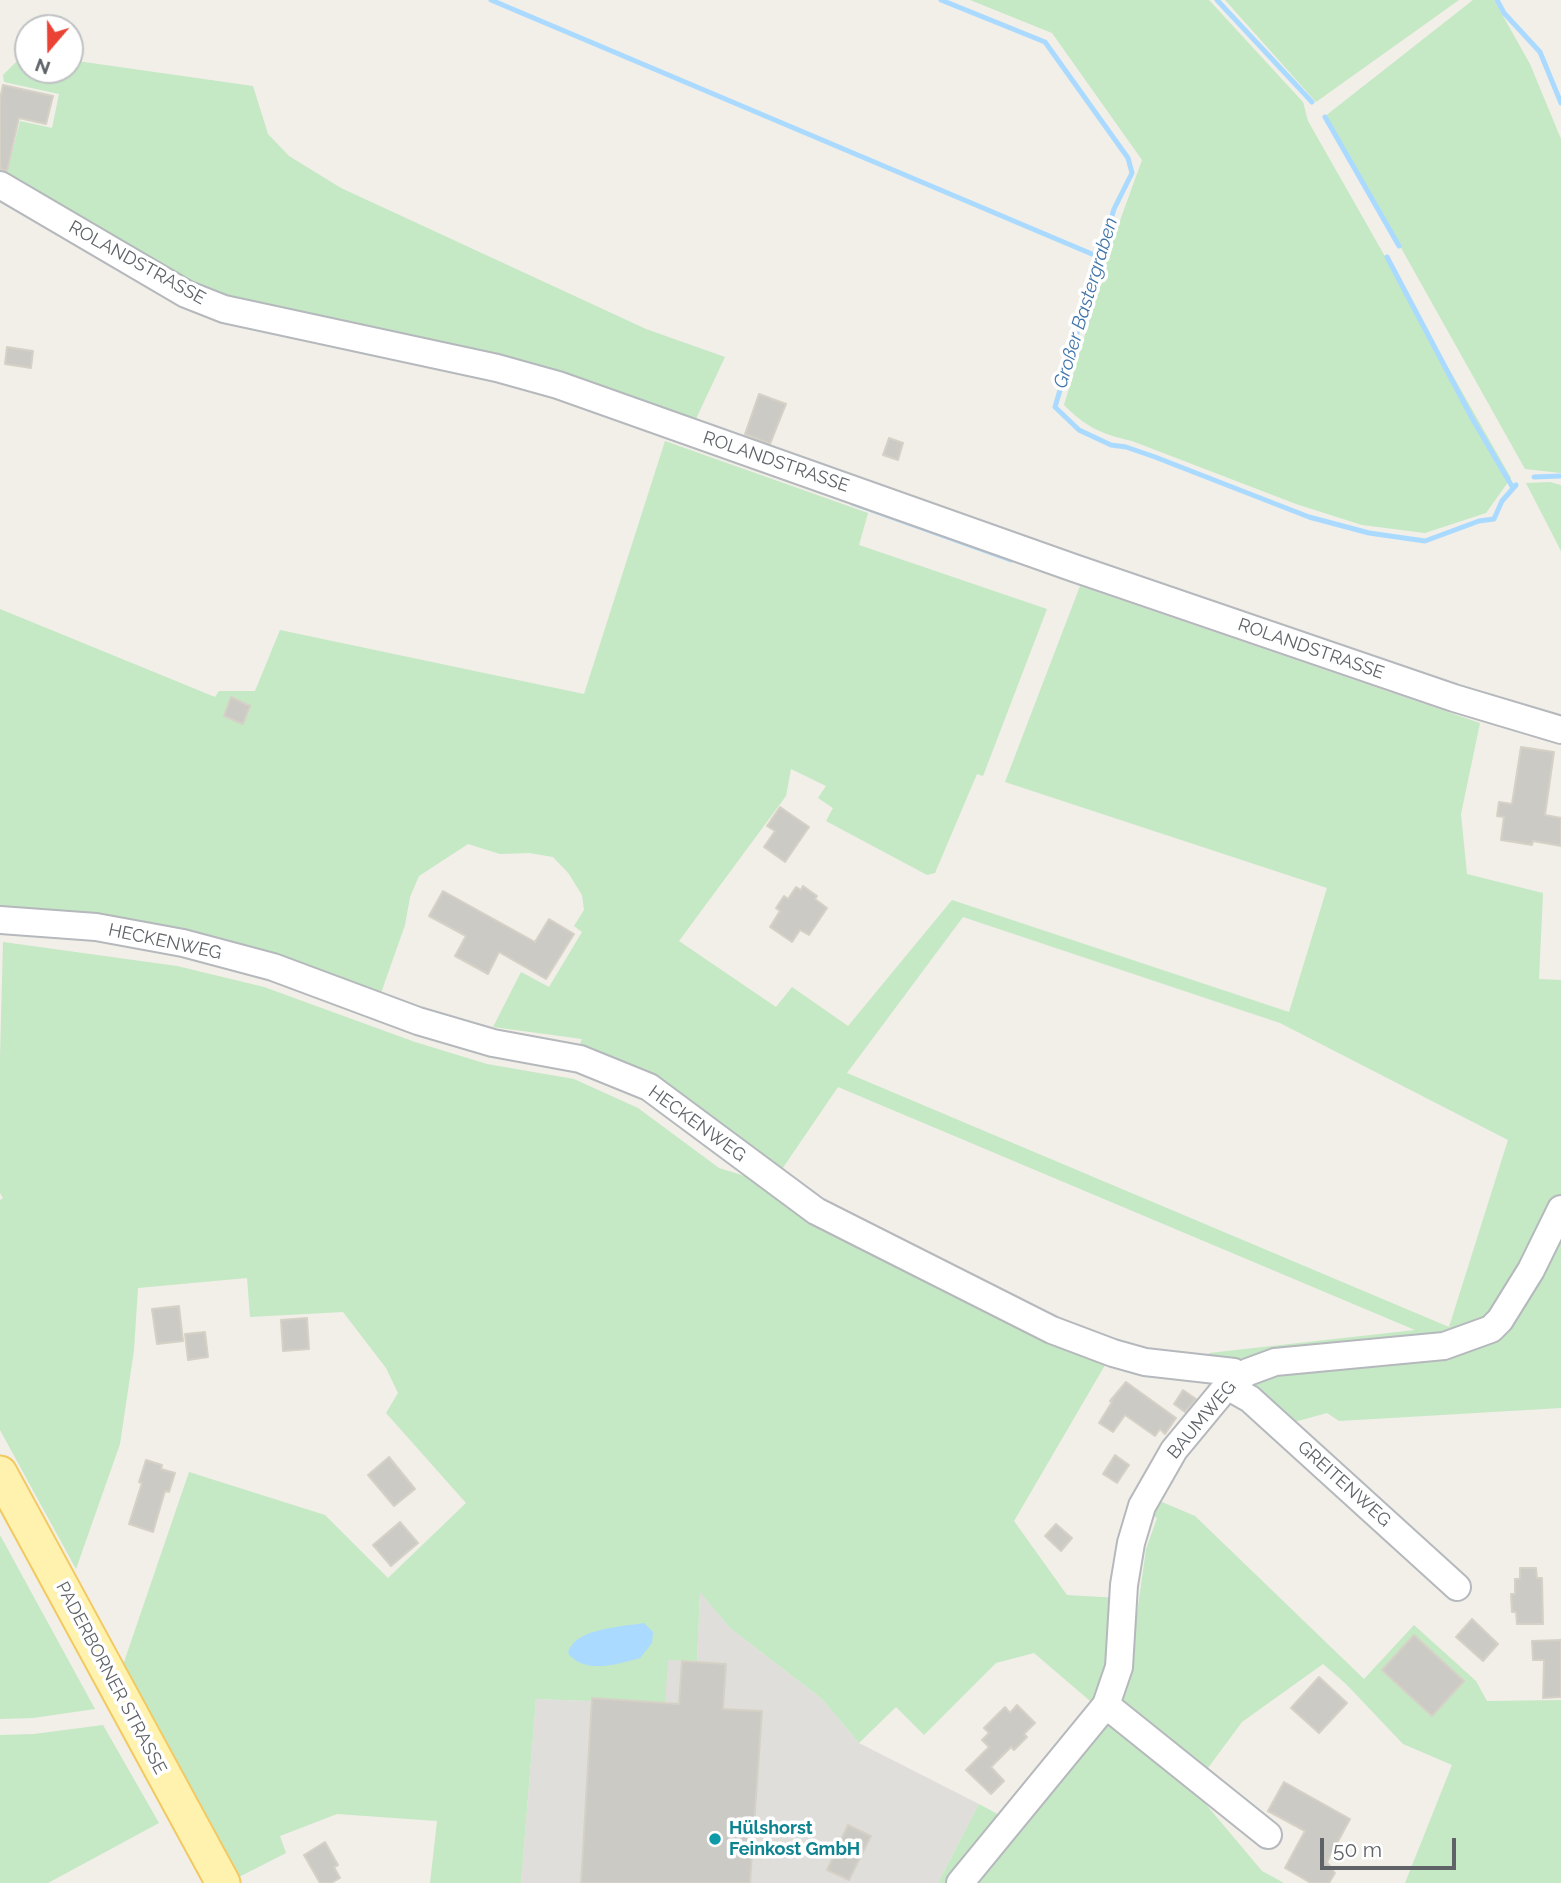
<!DOCTYPE html>
<html>
<head>
<meta charset="utf-8">
<style>
	body { margin:0 }
	#map { position:relative; width:1561px; height:1883px; overflow:hidden; background:#f1efe8; font-family:Raleway,sans-serif }
	canvas { display:block }
	.north { position:absolute; left:14px; top:14px; width:70px; height:70px; box-sizing:border-box; background:#fff; border:2px solid #bfc1c3; border-radius:50%; rotate:200deg; font-size:19px; font-weight:700; line-height:28px; text-align:center; color:#5f6368 }
	.north::after { content:''; display:block; margin:auto; width:24px; height:32px; background:#ea4335; clip-path:polygon(50% 0,100% 100%,50% 72%,0 100%) }
	.scale { position:absolute; left:1320px; top:1838px; width:136px; height:32px; box-sizing:border-box; border:4px solid #5f6368; border-top:0; padding-left:9px; font-size:21px; line-height:24px; white-space:nowrap; color:#5f6368; -webkit-text-stroke:5px #fff; paint-order:stroke }
</style>
</head>
<body>
<div id="map">
<canvas width="1561" height="1883"></canvas>
<div class="north">N</div>
<div class="scale">50 m</div>
</div>
<script>
const context = document.querySelector('canvas').getContext('2d');
context.lineJoin = 'round';
function paint(path, color) {
  context.fillStyle = color;
  context.fill(path, 'evenodd');
}
function trace(path, color, width, dash) {
  context.strokeStyle = color;
  context.lineWidth = width;
  context.lineCap = dash ? 'butt' : 'round';
  context.setLineDash(dash || []);
  context.stroke(path);
}
function label(font, color, halo, rows, align = 'center') {
  context.font = font + ' Raleway,sans-serif';
  context.lineWidth = 7;
  context.setLineDash([]);
  context.textBaseline = 'middle';
  context.strokeStyle = halo;
  context.fillStyle = color;
  for (const [text, x, y, turn = 0] of rows) {
    context.save();
    context.translate(x, y);
    context.rotate((+turn || 0) * Math.PI / 180);
    context.textAlign = isNaN(turn) ? turn : align;
    if (halo) context.strokeText(text, 0, 0);
    context.fillText(text, 0, 0);
    context.restore();
  }
}
const industrial = new Path2D(`
	M 700,1591 L 730,1628 L 822,1699 L 859,1743 L 979,1804 L 938,1883 L 521,1883 L 536,1699 L 590,1701 L 591,1698 L 667,1659 L 697,1661 Z`);
const green = new Path2D(`
	M 970,0 L 1209,0 L 1303,102 L 1308,121 L 1511,478 L 1486,513 L 1425,533 L 1362,525 L 1296,504 L 1132,441 C 1101,434 1086,427 1064,405 L 1114,237 L 1142,160 L 1052,33 Z
	M 1225,0 L 1459,0 L 1316,102 Z
	M 1473,0 L 1494,0 L 1530,64 L 1561,139 L 1561,473 L 1525,469 L 1349,155 L 1324,117 Z
	M 28,50 L 28,70 L 70,70 L 70,60 L 253,86 L 268,134 L 289,156 L 341,188 L 646,329 L 725,357 L 694,423 L 562,374 L 491,353 L 227,296 L 190,282 L 7,173 L 20,121 L 52,128 L 59,94 L 4,82 L 3,75 Z
	M 665,441 L 868,513 L 859,545 L 1047,609 L 983,776 L 977,774 L 935,873 L 927,875 L 826,821 L 833,808 L 818,798 L 826,786 L 791,769 L 786,796 L 679,941 L 776,1007 L 792,987 L 848,1026 L 952,900 L 1289,1012 L 1327,888 L 1005,782 L 1080,586 L 1480,723 L 1461,814 L 1467,874 L 1543,893 L 1539,979 L 1561,980 L 1561,1408 L 1339,1421 L 1327,1413 L 1287,1424 L 1211,1364 L 1209,1353 L 1415,1330 L 838,1087 L 778,1175 L 579,1046 L 582,1039 L 493,1027 L 521,972 L 549,987 L 582,932 L 574,926 L 584,910 L 582,895 L 569,874 L 553,857 L 529,853 L 500,854 L 468,844 L 419,876 L 410,897 L 405,925 L 381,993 C 317,969 253,946 187,930 C 126,915 62,913 0,910 L 0,609 L 215,697 L 219,691 L 255,691 L 280,630 L 584,694 ZM 963,917 L 1280,1023 L 1508,1140 L 1449,1327 L 847,1073 Z
	M 1550,482 L 1561,485 L 1561,551 L 1526,483 Z
	M 3,942 L 177,966 L 264,987 L 415,1042 L 487,1064 L 574,1079 L 638,1108 L 719,1168 L 751,1178 L 1108,1360 L 1014,1521 L 1067,1595 L 1119,1598 L 1112,1659 L 1096,1706 L 1034,1653 L 996,1663 L 924,1735 L 896,1707 L 859,1743 L 822,1699 L 730,1628 L 700,1592 L 697,1661 L 668,1660 L 665,1703 L 591,1698 L 590,1701 L 536,1699 L 521,1883 L 430,1883 L 437,1821 L 337,1814 L 280,1836 L 286,1853 L 237,1878 L 123,1665 L 189,1472 L 325,1515 L 388,1578 L 466,1503 L 386,1413 L 398,1393 L 386,1368 L 343,1312 L 250,1317 L 247,1278 L 138,1288 L 134,1350 L 120,1444 L 76,1569 L 0,1430 L 0,1200 L 3,1198 L 0,1193 L 0,1058 Z
	M 1155,1499 L 1195,1516 L 1364,1679 L 1414,1625 L 1476,1681 L 1487,1701 L 1561,1700 L 1561,1883 L 1405,1883 L 1452,1765 L 1403,1744 L 1346,1684 L 1323,1664 L 1242,1722 L 1202,1776 L 1118,1701 L 1130,1664 L 1146,1549 L 1157,1518 L 1150,1514 Z
	M 0,1535 L 95,1709 L 33,1718 L 0,1719 Z
	M 1116,1723 L 1193,1789 L 1262,1871 L 1284,1883 L 977,1883 L 993,1857 L 1102,1725 Z
	M 103,1725 L 159,1823 L 48,1883 L 0,1883 L 0,1735 L 34,1734 Z
	M 979,1804 L 1005,1818 L 953,1883 L 938,1883 Z`);
const water = new Path2D(`
	M 644,1623 L 653,1632 L 652,1643 L 640,1658 C 618,1664 584,1675 568,1653 C 574,1628 622,1627 644,1623 Z`);
const stream = new Path2D(`
	M 491,0 L 1099,257
	M 941,0 L 1045,42 L 1128,158 L 1132,173 L 1114,209 L 1055,407 L 1079,430 L 1111,445 L 1126,447 L 1155,457 L 1309,517 L 1369,533 L 1425,541 L 1479,521 L 1494,519 L 1502,501 L 1516,485
	M 1217,0 L 1312,102
	M 1497,0 L 1504,13 L 1540,52 L 1561,103
	M 1325,117 L 1399,246
	M 1387,257 L 1472,418 L 1513,488
	M 1534,477 L 1561,476
	M 852,503 L 1011,560`);
const building = new Path2D(`
	M 3,85 L 53,96 L 46,124 L 19,118 L 7,171 L 0,169 L 0,99 Z
	M 7,347 L 33,351 L 31,368 L 5,364 Z
	M 759,394 L 786,404 L 770,444 L 745,434 Z
	M 889,438 L 903,443 L 898,460 L 883,455 Z
	M 231,697 L 250,706 L 243,724 L 224,716 Z
	M 1521,747 L 1554,752 L 1545,815 L 1561,818 L 1561,846 L 1533,841 L 1532,845 L 1501,840 L 1504,817 L 1497,816 L 1499,802 L 1512,804 Z
	M 780,807 L 809,827 L 785,862 L 764,847 L 775,831 L 767,826 Z
	M 803,886 L 817,896 L 815,899 L 827,908 L 809,935 L 800,930 L 792,942 L 770,927 L 780,911 L 776,908 L 784,896 L 788,899 L 796,887 L 801,890 Z
	M 443,891 L 535,942 L 549,919 L 574,934 L 546,979 L 499,952 L 488,974 L 455,956 L 466,936 L 429,916 Z
	M 179,1306 L 183,1341 L 157,1344 L 152,1309 Z
	M 307,1318 L 309,1349 L 283,1351 L 281,1320 Z
	M 205,1332 L 208,1357 L 188,1360 L 185,1334 Z
	M 1126,1382 L 1176,1418 L 1165,1434 L 1160,1429 L 1155,1436 L 1125,1415 L 1113,1432 L 1099,1423 L 1112,1402 L 1110,1401 Z
	M 1183,1390 L 1196,1399 L 1185,1412 L 1174,1404 Z
	M 1115,1455 L 1129,1465 L 1117,1483 L 1103,1474 Z
	M 389,1457 L 415,1489 L 394,1506 L 368,1475 Z
	M 146,1460 L 162,1465 L 161,1469 L 175,1473 L 169,1492 L 165,1491 L 153,1532 L 129,1524 L 142,1483 L 139,1482 Z
	M 400,1522 L 418,1543 L 391,1566 L 373,1545 Z
	M 1056,1524 L 1072,1538 L 1061,1551 L 1045,1536 Z
	M 1520,1568 L 1536,1568 L 1537,1578 L 1542,1578 L 1543,1624 L 1517,1624 L 1516,1612 L 1512,1612 L 1511,1594 L 1515,1594 L 1515,1579 L 1520,1579 Z
	M 1472,1619 L 1498,1644 L 1483,1661 L 1456,1637 Z
	M 1414,1635 L 1464,1681 L 1432,1716 L 1382,1670 Z
	M 1561,1640 L 1561,1697 L 1543,1698 L 1544,1660 L 1533,1660 L 1532,1641 Z
	M 682,1661 L 726,1664 L 723,1709 L 762,1711 L 750,1883 L 581,1883 L 592,1698 L 679,1704 Z
	M 1319,1677 L 1347,1703 L 1319,1733 L 1291,1708 Z
	M 1017,1705 L 1035,1723 L 1024,1734 L 1027,1737 L 1014,1750 L 1011,1747 L 991,1767 L 1004,1781 L 991,1794 L 966,1770 L 989,1747 L 982,1740 L 989,1733 L 984,1728 L 1005,1707 L 1010,1713 Z
	M 1284,1782 L 1350,1819 L 1327,1862 L 1335,1873 L 1329,1883 L 1311,1883 L 1285,1868 L 1305,1831 L 1268,1811 Z
	M 848,1825 L 871,1836 L 849,1880 L 827,1870 Z
	M 325,1842 L 338,1865 L 334,1867 L 340,1878 L 331,1883 L 320,1883 L 304,1855 Z`);
const minor = new Path2D(`
	M 0,185 L 186,294 L 224,309 L 497,368 L 558,385 L 1074,568 L 1454,698 L 1561,730
	M 0,920 L 96,927 L 183,943 L 273,967 L 418,1021 L 493,1043 L 580,1059 L 649,1087 L 816,1211 L 1052,1330 L 1113,1353 L 1145,1362 L 1234,1372 L 1240,1376
	M 1227,1386 L 1250,1399 L 1457,1587
	M 1106,1705 L 1268,1835
	M 960,1883 L 1106,1705 L 1119,1667 L 1124,1585 L 1131,1543 L 1142,1506 L 1174,1450 L 1227,1386 L 1248,1372 L 1275,1362 L 1444,1346 L 1491,1329 L 1500,1320 L 1531,1270 L 1561,1209`);
const major = new Path2D(`
	M 0,1473 L 223,1883`);
const markers = [
	[715,1839,7,"#0f9aa8"]
];
const streetNames = [
	["ROLANDSTRASSE",137,263,29],
	["ROLANDSTRASSE",776,462,19],
	["ROLANDSTRASSE",1311,649,19],
	["HECKENWEG",165,942,12],
	["HECKENWEG",697,1124,36],
	["BAUMWEG",1202,1420,-50],
	["GREITENWEG",1344,1484,42],
	["PADERBORNER STRASSE",111,1678,62]
];
const cultureNames = [
	["Hülshorst",729,1829],
	["Feinkost GmbH",729,1850]
];
const waterNames = [
	["Großer Bastergraben",1086,303,-73]
];
paint(industrial, '#e0deda');
paint(green, '#c5e8c5');
paint(water, '#aadaff');
trace(stream, '#aadaff', 5);
paint(building, '#cccac5');
trace(building, '#d6d1c6', 2);
trace(minor, '#b5b8bc', 30);
trace(major, '#f2c960', 37);
trace(minor, '#fff', 26);
trace(major, '#fff2af', 33);
for (const [x, y, r, color] of markers) {
  const dot = new Path2D();
  dot.arc(x, y, r, 0, 2 * Math.PI);
  context.fillStyle = color;
  context.fill(dot);
  trace(dot, '#fff', 2.5);
}
label('18px', '#5f6368', '#fff', streetNames);
label('bold 18px', '#0d838f', '#fff', cultureNames, 'left');
label('italic 19px', '#4174aa', '#fff', waterNames);
</script>
</body>
</html>
